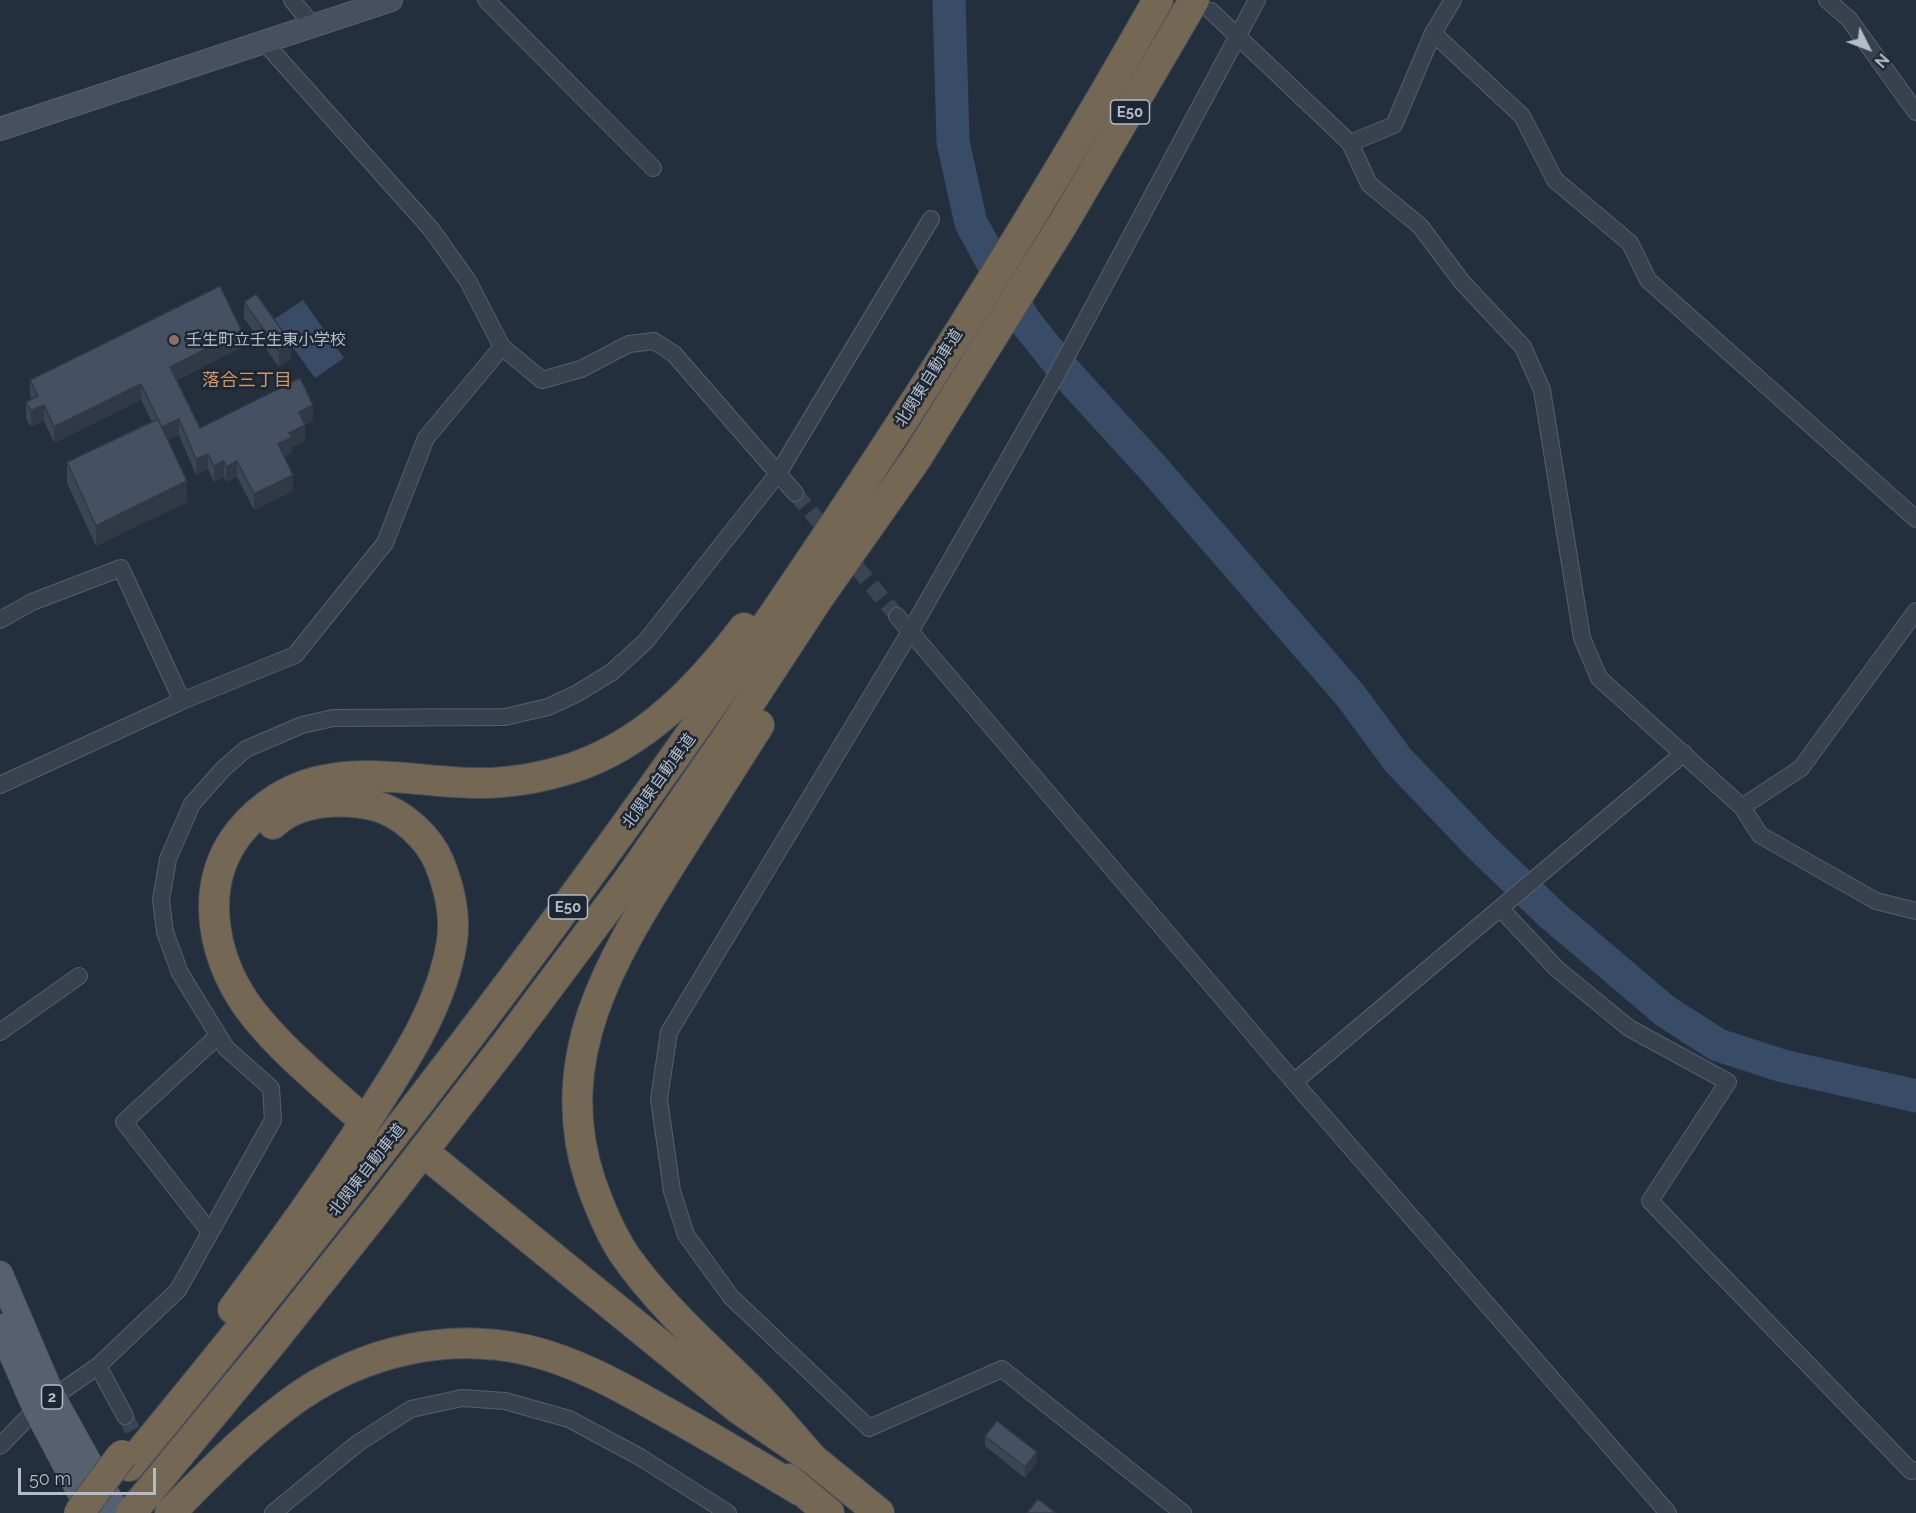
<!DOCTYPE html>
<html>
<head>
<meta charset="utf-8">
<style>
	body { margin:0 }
	#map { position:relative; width:1916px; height:1513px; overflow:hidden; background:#242f3e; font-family:Raleway,sans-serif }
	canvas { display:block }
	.north { position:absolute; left:1838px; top:18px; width:60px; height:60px; -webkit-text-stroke:4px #1d2633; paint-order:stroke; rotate:132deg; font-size:16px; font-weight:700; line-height:24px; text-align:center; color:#b4bcc9 }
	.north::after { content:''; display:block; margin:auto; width:21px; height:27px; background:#b4bcc9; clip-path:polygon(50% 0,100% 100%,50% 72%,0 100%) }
	.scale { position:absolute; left:18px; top:1468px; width:138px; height:27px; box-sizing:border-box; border:3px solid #b4bcc9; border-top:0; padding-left:8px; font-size:18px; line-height:21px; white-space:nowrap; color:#b4bcc9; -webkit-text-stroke:4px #1d2633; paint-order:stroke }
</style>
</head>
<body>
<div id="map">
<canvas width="1916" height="1513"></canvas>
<div class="north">N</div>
<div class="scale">50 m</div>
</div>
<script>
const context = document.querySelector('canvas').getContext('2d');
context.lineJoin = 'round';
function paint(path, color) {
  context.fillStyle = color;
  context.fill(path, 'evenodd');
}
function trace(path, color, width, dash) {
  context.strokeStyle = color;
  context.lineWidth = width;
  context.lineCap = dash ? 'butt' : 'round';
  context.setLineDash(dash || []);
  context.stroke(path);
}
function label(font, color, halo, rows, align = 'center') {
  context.font = font + ' Raleway,"Noto Sans JP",sans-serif';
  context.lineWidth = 5;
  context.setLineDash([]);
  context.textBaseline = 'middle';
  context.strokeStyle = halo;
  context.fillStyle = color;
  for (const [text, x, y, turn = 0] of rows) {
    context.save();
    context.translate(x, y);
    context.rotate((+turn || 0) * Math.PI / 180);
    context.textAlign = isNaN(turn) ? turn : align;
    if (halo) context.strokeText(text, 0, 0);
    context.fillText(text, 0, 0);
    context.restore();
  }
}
const water = new Path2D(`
	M 303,300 L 344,358 L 315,378 L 273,320 Z`);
const river = new Path2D(`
	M 949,0 L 953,142 L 971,223 L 1024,320 L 1068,375 L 1153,468 L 1350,695 L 1398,760 L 1480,846 L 1552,915 L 1665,1011 L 1718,1045 L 1783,1066 L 1916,1096`);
const streetTunnel = new Path2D(`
	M 795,493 L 897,616
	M 125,1416 L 176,1513`);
const highwayTunnel = new Path2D(`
	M 368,1125 L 427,1176`);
const street = new Path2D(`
	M 292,0 L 314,27
	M 486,0 L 653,168
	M 1827,0 L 1849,19 L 1916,112
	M 1211,11 L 1350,143 L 1369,184 L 1420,226 L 1462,282 L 1523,347 L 1542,390 L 1582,638 L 1599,678 L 1742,807 L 1760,835 L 1876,901 L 1916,911
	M 1433,33 L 1522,116 L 1555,180 L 1630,243 L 1648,280 L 1916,519
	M 265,43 L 431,229 L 468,281 L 502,347 L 542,380 L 581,369 L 629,344 L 654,341 L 674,354 L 795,493
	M 1350,143 L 1394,125 L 1433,33 L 1453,0
	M 897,616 L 1294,1082 L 1668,1513
	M 0,620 L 32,602 L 121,568 L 182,701 L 295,655 L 385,543 L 426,438 L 502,347
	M 0,785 L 182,701
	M 1742,807 L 1801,768 L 1916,611
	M 1501,909 L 1557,969 L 1629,1028 L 1728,1082 L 1650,1201 L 1911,1471 L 1916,1470
	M 0,1032 L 79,976
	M 1294,1082 L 1684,753
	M 210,1232 L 124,1122 L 218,1036
	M 98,1366 L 125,1416
	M 0,1446 L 36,1409 L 98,1366 L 178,1290 L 273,1120 L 271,1088 L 226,1048 L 180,973 L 165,932 L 161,900 L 168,859 L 192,804 L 224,768 L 246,749 L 302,725 L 333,718 L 505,717 L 548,707 L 576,694 L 612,672 L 646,641 L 779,472 L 931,219
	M 273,1513 L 358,1443 L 411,1409 L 462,1398 L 505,1401 L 569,1419 L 640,1457 L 728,1513
	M 1183,1513 L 1002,1369 L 869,1428 L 731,1297 L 686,1235 L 672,1191 L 659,1099 L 669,1032 L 910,632 L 1056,376 L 1257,0`);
const secondary = new Path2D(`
	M 0,129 L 391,0`);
const primary = new Path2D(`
	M 0,1274 L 53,1398 L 117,1513
	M 0,1327 L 36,1409 L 91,1513`);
const highway = new Path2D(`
	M 759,725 C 730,770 702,815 674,859 C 611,959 550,1058 590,1180 C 599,1206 609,1231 624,1254 C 660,1306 709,1348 754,1393 C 775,1414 794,1438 814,1460
	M 354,1112 C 320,1081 284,1052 255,1016 C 214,966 196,889 238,834 C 261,805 293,784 330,779 C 377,771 426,782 473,783 C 506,784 540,778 572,768 C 645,744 699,687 744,628
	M 437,1163 L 739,1409 L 814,1460 L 879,1513
	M 233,1309 C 280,1246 326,1182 369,1116 C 404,1062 442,1006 452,941 C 456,914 449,887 439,862 C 428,837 402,813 376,806 C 345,798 298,799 273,824
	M 129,1466 C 509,1005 863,522 1158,0
	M 788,1479 L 829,1513
	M 131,1513 L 273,1341 L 382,1204 L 506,1044 L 627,882 L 726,739 L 819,597 L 916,459 L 1064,222 L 1194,0
	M 170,1513 C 210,1473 251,1430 298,1397 C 365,1351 447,1332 527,1350 C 574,1361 618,1385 660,1409 C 708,1435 754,1463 801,1491`);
const highwayBridge = new Path2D(`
	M 79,1513 L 122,1455`);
const wall = new Path2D(`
	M 244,302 L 291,359 L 279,367 L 244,318 Z
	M 242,347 L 177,380 L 200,428 L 313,420 L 305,425 L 305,441 L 292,447 L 292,453 L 284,457 L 293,491 L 254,510 L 237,477 L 226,482 L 224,477 L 214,482 L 208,469 L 196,475 L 179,435 L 168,440 L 187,502 L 96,546 L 67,483 L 67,462 L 152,422 L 141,400 L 54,443 L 44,421 L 31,427 L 26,418 L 26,402 L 32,399 L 30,396 L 30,380 Z
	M 985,1436 L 1037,1462 L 1025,1478 L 985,1446 Z`);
const shadedWall = new Path2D(`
	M 242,331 L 242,347 L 170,383 L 170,367 Z
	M 291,343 L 291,359 L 279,367 L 279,351 Z
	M 141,384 L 141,400 L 54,443 L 54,427 Z
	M 44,405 L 44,421 L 31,427 L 31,411 Z
	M 313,405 L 313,420 L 299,428 L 299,412 Z
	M 179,419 L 179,435 L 162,443 L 162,427 Z
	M 305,425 L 305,441 L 292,447 L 292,453 L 278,460 L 278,444 L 289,433 Z
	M 208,454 L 208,469 L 196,475 L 196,459 Z
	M 224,461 L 224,477 L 214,482 L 214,466 Z
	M 237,461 L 237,477 L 226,482 L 226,467 Z
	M 293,475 L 293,491 L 254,510 L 254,494 Z
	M 187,481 L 187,502 L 96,546 L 96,526 Z
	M 1037,1452 L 1037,1462 L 1025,1478 L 1025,1467 Z`);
const building = new Path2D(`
	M 220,286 L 242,331 L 170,367 L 200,428 L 300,378 L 313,405 L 299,412 L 305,425 L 289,433 L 292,437 L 278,444 L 293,475 L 254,494 L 237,461 L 226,467 L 224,461 L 214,466 L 208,454 L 196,459 L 179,419 L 162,427 L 141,384 L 54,427 L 44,405 L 31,411 L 26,402 L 38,396 L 30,380 Z
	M 256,294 L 291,343 L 279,351 L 244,302 Z
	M 158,419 L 187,481 L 96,526 L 67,462 Z
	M 997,1421 L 1037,1452 L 1025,1467 L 985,1436 Z
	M 1038,1499 L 1056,1513 L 1027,1513 Z`);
const markers = [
	[174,340,6,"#8d6e63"]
];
const shields = [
	[1130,112,39],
	[568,907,39],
	[52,1397,21]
];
const shieldNames = [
	["E50",1130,112],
	["E50",568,907],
	["2",52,1397]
];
const poiNames = [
	["壬生町立壬生東小学校",186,340]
];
const streetNames = [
	["北関東自動車道",929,378,-58],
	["北関東自動車道",659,781,-54],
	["北関東自動車道",367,1170,-52]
];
const neighbourhoodNames = [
	["落合三丁目",247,381]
];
paint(water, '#394c67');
trace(river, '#394c67', 33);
trace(streetTunnel, '#3a4453', 16, [16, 8]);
trace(highwayTunnel, '#3a4453', 30, [30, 15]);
trace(street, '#565f6c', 18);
trace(secondary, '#565f6c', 24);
trace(primary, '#414a57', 27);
trace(highway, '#434c59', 32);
trace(street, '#38414e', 16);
trace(secondary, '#465061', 22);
trace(primary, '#56606e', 26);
trace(highway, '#746855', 30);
trace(highwayBridge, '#434c59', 32, []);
trace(highwayBridge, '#746855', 30);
paint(wall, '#3b4654');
paint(shadedWall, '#303945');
paint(building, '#455162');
trace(building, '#303945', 1.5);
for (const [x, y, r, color] of markers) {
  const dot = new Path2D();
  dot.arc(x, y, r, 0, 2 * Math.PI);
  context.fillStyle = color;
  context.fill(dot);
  trace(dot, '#1d2633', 2);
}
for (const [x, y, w] of shields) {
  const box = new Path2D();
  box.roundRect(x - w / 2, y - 12, w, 24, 4.5);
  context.fillStyle = '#1d2633';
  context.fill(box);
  trace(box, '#b4bcc9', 1.5);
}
label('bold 15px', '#b4bcc9', null, shieldNames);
label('16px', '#b4bcc9', '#1d2633', poiNames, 'left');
label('16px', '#b4bcc9', '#1d2633', streetNames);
label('18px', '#d59563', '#1d2633', neighbourhoodNames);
</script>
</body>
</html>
